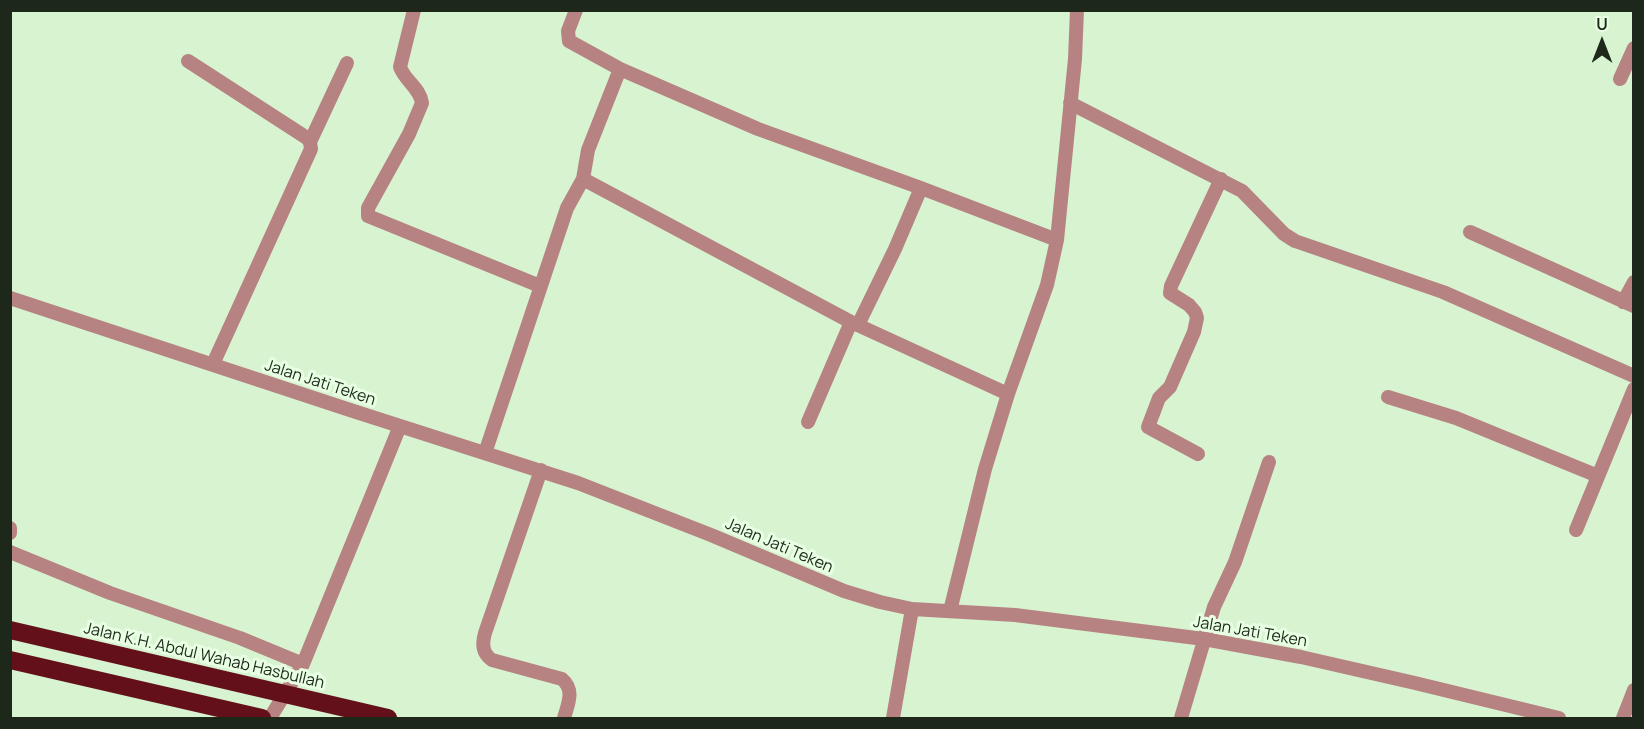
<!DOCTYPE html>
<html>
<head>
<meta charset="utf-8">
<style>
	body { margin:0 }
	#map { position:relative; width:1644px; height:729px; overflow:hidden; background:#d7f3d0; font-family:Manrope,sans-serif }
	canvas { display:block }
	.frame { position:absolute; inset:0; border:12px solid #1d281b; pointer-events:none }
	.north { position:absolute; left:1572px; top:12px; width:60px; height:60px; -webkit-text-stroke:4px #e8ffe3; paint-order:stroke; rotate:0deg; font-size:16px; font-weight:700; line-height:24px; text-align:center; color:#1d281b }
	.north::after { content:''; display:block; margin:auto; width:21px; height:27px; background:#1d281b; clip-path:polygon(50% 0,100% 100%,50% 72%,0 100%) }
</style>
</head>
<body>
<div id="map">
<canvas width="1644" height="729"></canvas>
<div class="frame"></div>
<div class="north">U</div>
</div>
<script>
const context = document.querySelector('canvas').getContext('2d');
context.lineJoin = 'round';
function trace(path, color, width, dash) {
  context.strokeStyle = color;
  context.lineWidth = width;
  context.lineCap = dash ? 'butt' : 'round';
  context.setLineDash(dash || []);
  context.stroke(path);
}
function label(font, color, halo, rows, align = 'center') {
  context.font = font + ' Manrope,sans-serif';
  context.lineWidth = 6;
  context.setLineDash([]);
  context.textBaseline = 'middle';
  context.strokeStyle = halo;
  context.fillStyle = color;
  for (const [text, x, y, turn = 0] of rows) {
    context.save();
    context.translate(x, y);
    context.rotate((+turn || 0) * Math.PI / 180);
    context.textAlign = isNaN(turn) ? turn : align;
    if (halo) context.strokeText(text, 0, 0);
    context.fillText(text, 0, 0);
    context.restore();
  }
}
const minor = new Path2D(`
	M 414,10 L 400,67 C 405,81 420,88 422,103 L 409,134 L 368,208 L 368,216 L 540,286
	M 576,10 L 568,31 L 569,41 L 620,69 L 758,129 L 921,188 L 1057,240
	M 188,61 L 307,138 L 310,142 L 311,149 L 213,364
	M 1620,79 L 1634,48
	M 1070,103 L 1242,191 L 1284,234 L 1295,241 L 1443,292 L 1634,376
	M 310,142 L 347,63
	M 583,179 L 588,150 L 620,69
	M 1470,232 L 1634,306
	M 10,298 L 350,410 L 578,483 L 711,535 L 844,591 L 880,602 L 912,609 L 1015,615 L 1204,639 L 1301,657 L 1415,683 L 1559,718
	M 1623,302 L 1634,282
	M 858,325 L 895,249 L 921,188
	M 1388,397 L 1456,418 L 1598,476
	M 808,422 L 851,322
	M 485,453 L 567,208 L 583,179 L 851,322 L 1008,394
	M 1198,454 L 1148,427 L 1159,398 L 1170,387 L 1194,332 L 1197,318 L 1195,312 L 1189,305 L 1170,293 L 1171,286 L 1221,179
	M 541,470 L 485,633 C 482,644 482,653 492,660 L 562,679 C 575,690 568,704 564,718
	M 10,528 L 10,533
	M 1576,530 L 1634,389
	M 10,552 L 110,593 L 240,638 L 303,664
	M 950,611 L 985,469 L 1008,394 L 1047,285 L 1057,240 L 1075,59 L 1077,10
	M 270,718 L 303,664 L 400,426
	M 893,718 L 912,609
	M 1181,718 L 1214,607 L 1235,562 L 1269,462
	M 1623,718 L 1634,690`);
const highway = new Path2D(`
	M 10,630 L 388,718
	M 10,660 L 262,718`);
const streetNames = [
	["Jalan Jati Teken",320,383,18],
	["Jalan Jati Teken",779,546,23],
	["Jalan Jati Teken",1250,632,10],
	["Jalan K.H. Abdul Wahab Hasbullah",204,656,13]
];
trace(minor, '#b78382', 14);
trace(highway, '#63101b', 18);
label('16px', '#1d281b', '#e8ffe3', streetNames);
</script>
</body>
</html>
